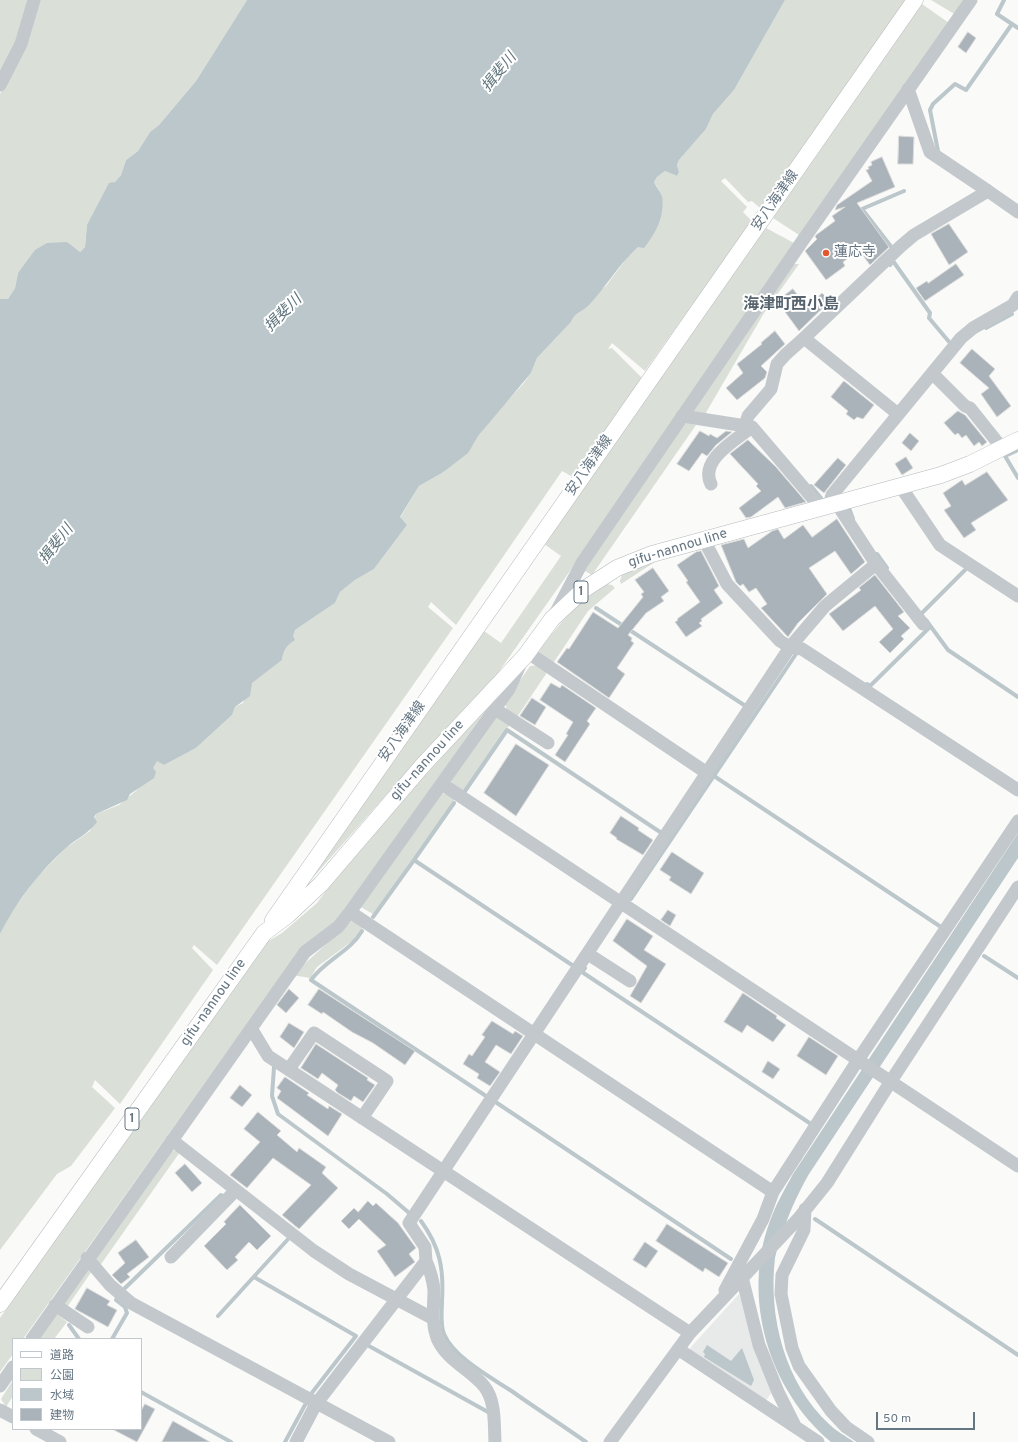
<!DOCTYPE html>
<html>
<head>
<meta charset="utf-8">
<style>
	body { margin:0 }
	#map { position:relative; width:1018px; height:1442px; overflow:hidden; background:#fafaf8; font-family:Overpass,"Noto Sans JP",sans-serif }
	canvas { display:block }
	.legend { position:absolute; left:12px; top:1338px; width:130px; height:92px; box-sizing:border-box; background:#fff; border:1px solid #c1c8cd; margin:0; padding:5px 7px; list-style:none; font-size:12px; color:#657683 }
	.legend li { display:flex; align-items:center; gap:8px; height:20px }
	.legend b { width:20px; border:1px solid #c1c8cd }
	.scale { position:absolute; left:876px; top:1412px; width:99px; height:18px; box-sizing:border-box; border:2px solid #657683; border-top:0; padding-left:5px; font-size:12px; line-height:14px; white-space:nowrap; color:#657683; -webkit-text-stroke:3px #fff; paint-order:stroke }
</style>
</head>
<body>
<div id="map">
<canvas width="1018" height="1442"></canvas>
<ul class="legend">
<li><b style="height:5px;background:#fff"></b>道路</li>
<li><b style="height:11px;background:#dadfd7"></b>公園</li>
<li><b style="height:11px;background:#bbc7cb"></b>水域</li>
<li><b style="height:11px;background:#aab3b9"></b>建物</li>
</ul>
<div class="scale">50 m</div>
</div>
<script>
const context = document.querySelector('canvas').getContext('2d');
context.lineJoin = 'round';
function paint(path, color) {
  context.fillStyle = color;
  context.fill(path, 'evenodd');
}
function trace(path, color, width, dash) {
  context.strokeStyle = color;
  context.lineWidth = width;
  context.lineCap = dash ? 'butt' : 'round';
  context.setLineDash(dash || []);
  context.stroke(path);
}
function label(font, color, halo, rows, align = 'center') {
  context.font = font + ' Overpass,"Noto Sans JP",sans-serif';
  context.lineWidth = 4;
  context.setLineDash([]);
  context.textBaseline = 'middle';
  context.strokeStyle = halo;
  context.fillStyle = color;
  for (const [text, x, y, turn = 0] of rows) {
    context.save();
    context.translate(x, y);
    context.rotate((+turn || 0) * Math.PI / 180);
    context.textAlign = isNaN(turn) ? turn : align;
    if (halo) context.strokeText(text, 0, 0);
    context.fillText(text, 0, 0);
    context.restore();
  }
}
const built = new Path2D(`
	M 739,1294 L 749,1317 L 774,1389 L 765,1402 L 692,1354 L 690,1348 Z`);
const green = new Path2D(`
	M 0,0 L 31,0 L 18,42 L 0,76 Z
	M 39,0 L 247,0 L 196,81 L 159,125 L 150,132 L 138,151 L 126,160 L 121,175 L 115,182 L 87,225 L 85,247 L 80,252 L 67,243 L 47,243 L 18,273 L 15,288 L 8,299 L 0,299 L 0,94 L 24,46 Z
	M 785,0 L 906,0 L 760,208 L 752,201 L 748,202 L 725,178 L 721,181 L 747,207 L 743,212 L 752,221 L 645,371 L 612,343 L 608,349 L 612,348 L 642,378 L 573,477 L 562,471 L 456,625 L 431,602 L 428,607 L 453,628 L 217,965 L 194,945 L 192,948 L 213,970 L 120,1104 L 95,1080 L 92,1087 L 115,1108 L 71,1166 L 57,1174 L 0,1250 L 0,934 L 8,917 L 37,877 L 66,848 L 90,831 L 96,814 L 119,805 L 137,790 L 157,760 L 164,765 L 196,748 L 232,715 L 235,707 L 243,703 L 251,683 L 282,660 L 283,651 L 289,643 L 295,630 L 335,603 L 340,592 L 355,580 L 374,569 L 407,525 L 400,518 L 419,486 L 442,473 L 473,445 L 479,435 L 497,412 L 523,384 L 531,373 L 537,358 L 571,322 L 574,315 L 588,305 L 597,293 L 606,286 L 629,255 L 638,247 L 662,195 L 654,182 L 657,177 L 665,171 L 677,176 L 679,172 L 677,165 L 679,160 L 706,129 L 713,114 L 734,90 Z
	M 931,0 L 966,0 L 956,15 Z
	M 922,4 L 949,23 L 799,235 L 773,218 Z
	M 766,228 L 794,243 L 577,561 L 493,680 L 418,759 L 302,890 L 484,631 L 501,643 L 561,556 L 544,544 Z
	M 790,264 L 799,264 L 764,313 L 704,416 L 694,413 L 694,409 Z
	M 687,423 L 696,425 L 592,575 L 585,571 L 585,565 L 682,425 Z
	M 661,558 L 621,584 L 620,581 L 622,575 L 643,563 Z
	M 606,584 L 612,585 L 615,588 L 588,611 L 552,665 L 542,659 L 539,651 C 560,622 576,605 606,584 Z
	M 539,665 L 548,671 L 517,717 L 507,711 L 505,702 L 530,666 Z
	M 495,697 L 336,923 L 299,950 L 23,1339 L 13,1339 L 13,1354 L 0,1372 L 0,1318 L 265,943 L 282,933 L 317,903 L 348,861 Z
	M 501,715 L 511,723 L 462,793 L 452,786 L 451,778 L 493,717 Z
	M 448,793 L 456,798 L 373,914 L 359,906 L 438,794 Z
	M 354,919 L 364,926 L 355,939 L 317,967 L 310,978 L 292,975 Z
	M 176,1150 L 180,1152 L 99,1267 L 95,1255 L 169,1152 Z
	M 90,1269 L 92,1271 L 65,1310 L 62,1308 L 82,1270 Z
	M 57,1314 L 67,1322 L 54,1339 L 37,1339 Z
	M 13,1380 L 13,1396 L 6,1407 L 1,1399 Z`);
const water = new Path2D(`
	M 247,0 L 785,0 L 734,90 L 713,114 L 706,129 L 679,160 L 677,165 L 679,172 L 677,176 L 665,171 L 657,177 L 654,182 C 656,187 661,192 662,196 C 665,216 656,233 644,248 L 638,247 C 619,264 606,287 589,305 C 582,312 575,312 571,322 L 537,358 L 531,373 L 479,435 L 468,453 L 442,473 L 419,486 L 400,517 L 407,525 L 374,569 L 355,580 L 340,592 L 335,603 L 295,630 L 293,636 L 295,640 C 286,645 283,651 282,660 L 252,683 L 250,696 L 235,707 L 232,715 L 196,748 L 164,765 L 157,761 L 153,768 L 156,772 L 154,778 L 130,794 L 127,800 L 96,814 L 94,817 L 97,822 C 88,834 76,839 66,848 C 39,872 16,902 0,934 L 0,299 L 8,299 L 15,288 L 18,273 L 35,250 L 47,243 L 67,242 L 80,252 L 85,247 L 87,225 L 109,183 L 115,182 L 121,175 L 126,160 L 138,151 L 150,132 L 159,125 L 196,81 Z
	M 1018,833 L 1018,858 L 809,1174 C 797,1195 788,1215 781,1238 C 779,1244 776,1252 775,1258 C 768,1317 785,1383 829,1424 C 836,1431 846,1436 854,1442 L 831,1442 C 769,1390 741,1298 770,1221 C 776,1204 785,1189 793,1174 Z
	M 707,1345 L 731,1361 L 742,1348 L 754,1380 L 751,1386 L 704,1357 L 705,1354 L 703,1352 Z`);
const stream = new Path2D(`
	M 1004,0 L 997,14 L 1018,28
	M 938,151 L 930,110 L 933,104 L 955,84 L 966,90 L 1012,24
	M 893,249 L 862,209 L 904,191
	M 890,265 L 893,261 L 930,313 L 929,318 L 950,343
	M 986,328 L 1012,314
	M 1018,450 L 1005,456 L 1018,478
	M 811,486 L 821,498
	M 849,508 L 853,519
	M 877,554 L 887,568
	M 596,608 L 744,705
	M 921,614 L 965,570
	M 926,620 L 948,650 L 1018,697
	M 867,684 L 870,686 L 930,627
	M 714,776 L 941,927
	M 463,794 L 507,730 L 660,832
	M 414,860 L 454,803
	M 631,899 L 796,654
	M 373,917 L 414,860 L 572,965
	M 362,931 C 350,952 325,960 311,980 L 486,1096
	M 984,956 L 1018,978
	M 585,968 L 582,972 L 811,1124
	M 274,1067 L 272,1096 L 278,1114 L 387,1194 L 408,1212
	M 497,1103 L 731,1259
	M 815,1219 L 1018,1355
	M 421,1221 C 440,1247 444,1269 442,1301 C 442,1312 440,1324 444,1334 C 454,1358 492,1378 513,1392 C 537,1409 562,1425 586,1442
	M 254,1277 L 356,1336 L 311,1394
	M 124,1289 L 221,1195
	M 218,1316 L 290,1237
	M 69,1325 L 79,1339
	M 112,1339 L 127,1313 L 125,1307 L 116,1300 L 119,1296
	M 369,1346 L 488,1412
	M 141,1392 L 231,1442
	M 285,1442 L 305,1405`);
const building = new Path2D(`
	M 968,32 L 976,38 L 966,53 L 958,47 Z
	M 899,136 L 914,137 L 913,164 L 898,164 Z
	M 882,157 L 895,187 L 857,203 L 889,247 L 870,265 L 859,250 L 843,262 L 845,266 L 826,280 L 805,251 L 817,239 L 815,237 L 816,235 L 835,221 L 832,216 L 845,207 L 835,210 L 837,205 L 872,181 L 866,170 L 869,169 L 868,167 L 872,165 L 871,162 Z
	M 949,224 L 968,252 L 949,265 L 931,234 Z
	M 956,264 L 964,275 L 925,301 L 916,288 L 927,281 L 928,283 Z
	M 793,289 L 800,298 L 802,297 L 809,305 L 822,293 L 830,301 L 799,331 L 777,301 Z
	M 775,331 L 785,344 L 761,366 L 767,372 L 765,378 L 737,400 L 726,388 L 743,373 L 737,364 L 762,344 L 761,343 Z
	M 972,349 L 995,369 L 989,376 L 1011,406 L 997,417 L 981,394 L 989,388 L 960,363 Z
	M 844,381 L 874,405 L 863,419 L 857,417 L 854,420 L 846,414 L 848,411 L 831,397 Z
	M 958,411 L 965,415 L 987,442 L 982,446 L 979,442 L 974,446 L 966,435 L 962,438 L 958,433 L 955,435 L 944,423 Z
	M 700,431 L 709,436 L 710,434 L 717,438 L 726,431 L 732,432 L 716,445 L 707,456 L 702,453 L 689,471 L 677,464 Z
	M 910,433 L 919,441 L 911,451 L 902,443 Z
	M 748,440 L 776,467 L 806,502 L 785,508 L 778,497 L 751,517 L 746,518 L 739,508 L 761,491 L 756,486 L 758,484 L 730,454 Z
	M 906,457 L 913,468 L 902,475 L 895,464 Z
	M 838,458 L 846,465 L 824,493 L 814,485 Z
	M 987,472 L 1008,500 L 971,523 L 976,530 L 964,538 L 944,510 L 951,506 L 943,493 L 962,480 L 965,485 Z
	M 837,519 L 865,562 L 851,574 L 835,551 L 809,568 L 827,594 L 798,623 L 788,637 L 761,608 L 767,604 L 756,588 L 749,592 L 743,584 L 740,586 L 736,582 L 721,545 L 744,539 L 748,548 L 772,531 L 778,529 L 784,539 L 803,525 L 812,537 Z
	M 701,551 L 719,586 L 714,590 L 723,603 L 701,619 L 702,621 L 699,623 L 702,626 L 686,637 L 675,622 L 678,620 L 677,619 L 700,602 L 686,582 L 688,581 L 677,565 L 696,552 Z
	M 653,568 L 669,591 L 661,597 L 664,601 L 646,613 L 628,635 L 632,638 L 631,641 L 634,643 L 617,668 L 625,674 L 609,698 L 557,662 L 567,648 L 569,649 L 593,612 L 618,628 L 643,597 L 641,594 L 644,592 L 635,580 Z
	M 875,575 L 904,612 L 898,616 L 910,628 L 901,636 L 904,639 L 890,653 L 879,642 L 893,629 L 875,606 L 843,631 L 829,614 L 861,590 L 859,588 Z
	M 551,683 L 560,688 L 562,685 L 596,708 L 587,721 L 590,724 L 565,762 L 555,755 L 568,735 L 566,734 L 573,722 L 540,700 Z
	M 532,698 L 546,707 L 535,725 L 520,716 Z
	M 516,744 L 549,765 L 516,816 L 484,793 Z
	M 621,816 L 639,828 L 638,830 L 653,840 L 643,855 L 616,839 L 617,838 L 610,833 Z
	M 672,852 L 704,873 L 691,894 L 669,880 L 671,877 L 660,870 Z
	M 668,910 L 676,915 L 670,926 L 661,920 Z
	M 627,919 L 653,936 L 644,950 L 666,964 L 641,1003 L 630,996 L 647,966 L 613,941 Z
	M 289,989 L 299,998 L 286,1013 L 277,1005 Z
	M 319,989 L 415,1051 L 405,1065 L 373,1043 L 352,1032 L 323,1012 L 322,1014 L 308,1005 Z
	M 743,993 L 777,1016 L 776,1018 L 786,1025 L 773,1042 L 747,1025 L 742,1033 L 724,1022 Z
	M 492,1021 L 513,1034 L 515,1031 L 523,1036 L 511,1054 L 496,1045 L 485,1062 L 500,1072 L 490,1086 L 477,1078 L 479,1074 L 463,1064 L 469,1054 L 472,1056 L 485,1037 L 482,1035 Z
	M 289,1023 L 304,1032 L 294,1048 L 280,1037 Z
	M 809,1037 L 838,1056 L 826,1075 L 797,1056 Z
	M 316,1044 L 368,1078 L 367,1080 L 375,1085 L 363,1102 L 354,1096 L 351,1101 L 338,1093 L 335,1090 L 338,1085 L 322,1073 L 318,1079 L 301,1068 Z
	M 768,1061 L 780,1069 L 773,1079 L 762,1072 Z
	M 285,1077 L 309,1093 L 307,1095 L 328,1109 L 329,1106 L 342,1114 L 328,1136 L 277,1098 L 281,1091 L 277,1088 Z
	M 240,1085 L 252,1095 L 242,1107 L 230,1098 Z
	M 258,1112 L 281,1131 L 277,1135 L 297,1152 L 299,1148 L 326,1167 L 322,1173 L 338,1188 L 299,1229 L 282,1215 L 311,1185 L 273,1158 L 247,1188 L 230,1175 L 260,1142 L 244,1129 Z
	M 185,1164 L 202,1183 L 192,1192 L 175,1173 Z
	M 368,1201 L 373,1206 L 376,1203 L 398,1223 L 416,1248 L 409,1254 L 415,1262 L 395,1277 L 377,1251 L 386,1245 L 359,1219 L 349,1229 L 341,1221 L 354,1208 L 358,1212 Z
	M 240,1205 L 271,1236 L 257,1250 L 249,1242 L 235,1257 L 238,1260 L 227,1270 L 204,1246 L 226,1224 L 224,1222 Z
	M 667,1224 L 728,1263 L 719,1277 L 705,1268 L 703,1272 L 656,1241 Z
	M 136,1240 L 149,1257 L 127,1274 L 130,1277 L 121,1284 L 112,1275 L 125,1263 L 118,1253 Z
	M 645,1242 L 658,1251 L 646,1268 L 633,1260 Z
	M 87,1288 L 110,1301 L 107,1305 L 117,1310 L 108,1327 L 75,1309 Z
	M 145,1404 L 155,1409 L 137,1442 L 112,1429 L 141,1429 L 141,1411 Z
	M 173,1421 L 210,1442 L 162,1442 Z`);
const minor = new Path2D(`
	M 0,85 L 21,44 L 34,0
	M 908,89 L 930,152 L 988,191
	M 932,373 L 965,406 L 970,408 L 1002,448
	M 898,414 L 804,338 L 901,246 L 914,235 L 988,191 L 1018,212
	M 682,416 L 752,427 L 821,508
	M 745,426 L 748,416 L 771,389 L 777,364 L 785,355 L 804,338
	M 711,484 C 699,460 736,440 752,427
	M 901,487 L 940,545 L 1018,596
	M 829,506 L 832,495 L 961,338 L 973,328 L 1013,305 L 1018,297
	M 704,540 L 727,584 L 780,641 L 790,647 L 802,649 L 1018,790
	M 876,564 L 923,624
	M 556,612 L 582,563 L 801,243 L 971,0
	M 527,652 L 707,773
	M 495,709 L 548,743
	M 442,784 L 1018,1166
	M 350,912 L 773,1192
	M 588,954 L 630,981
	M 251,1028 L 268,1056 L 690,1333
	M 289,1069 L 314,1033 L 387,1081 L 362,1118
	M 172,1140 L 314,1251 L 349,1274 L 432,1318
	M 805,1209 L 804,1230 L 782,1275 L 781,1294 L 792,1348 L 799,1366 L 831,1411 L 846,1427 L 868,1442
	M 171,1257 L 236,1190
	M 87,1258 L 110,1285 L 131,1303 L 389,1442
	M 426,1261 C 430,1270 433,1280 434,1290 C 434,1307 431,1322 437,1338 C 446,1360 470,1369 484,1386 C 496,1401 494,1424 495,1442
	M 742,1277 L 759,1345 L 778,1392 L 795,1426
	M 725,1290 L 763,1219 L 773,1192 L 858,1060 L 1018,821
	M 55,1305 L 88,1327
	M 32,1339 L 305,952 L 338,927 L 350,912 L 509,689 L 520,665
	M 678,1349 L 818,1442
	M 0,1386 L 13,1367
	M 0,1410 L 13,1417
	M 36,1429 L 60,1442
	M 296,1442 L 316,1404 L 426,1261 L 425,1247 L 409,1223 L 790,647 L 825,606 L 876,564 L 837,504
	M 610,1442 L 690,1333 L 798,1219 L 827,1183 L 891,1081 L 1018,887`);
const major = new Path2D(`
	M 273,920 L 915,0
	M 0,1304 L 264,933 L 288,915 L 321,884 L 423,765 L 525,656 L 552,619 L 583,590 L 617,568 L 652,554 L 941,475 L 970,464 L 1018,440`);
const markers = [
	[826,253,4,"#e4572e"]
];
const shields = [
	[581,592,14],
	[132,1119,14]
];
const shieldNames = [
	["1",581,592],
	["1",132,1119]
];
const streetNames = [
	["安八海津線",776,201,-55],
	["安八海津線",590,466,-55],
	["gifu-nannou line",678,549,-17],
	["安八海津線",403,732,-55],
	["gifu-nannou line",428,761,-48],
	["gifu-nannou line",214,1003,-55]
];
const poiNames = [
	["蓮応寺",834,253]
];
const waterNames = [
	["揖斐川",500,73,-51],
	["揖斐川",284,314,-45],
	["揖斐川",57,545,-52]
];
const quarterNames = [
	["海津町西小島",791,306]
];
paint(built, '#e8e9e9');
paint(green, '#dadfd7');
paint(water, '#bbc7cb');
trace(stream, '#bbc7cb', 4);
paint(building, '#aab3b9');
trace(building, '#dcdcda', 1);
trace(major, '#b5babe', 17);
trace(minor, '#c3c8cc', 13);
trace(major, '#fff', 16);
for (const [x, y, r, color] of markers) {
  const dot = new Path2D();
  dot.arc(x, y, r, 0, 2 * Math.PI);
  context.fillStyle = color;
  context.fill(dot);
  trace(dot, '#fff', 1.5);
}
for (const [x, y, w] of shields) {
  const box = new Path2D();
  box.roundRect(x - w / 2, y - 11, w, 22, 3);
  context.fillStyle = '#fff';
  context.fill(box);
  trace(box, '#657683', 1);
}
label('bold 13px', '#657683', null, shieldNames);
label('14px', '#657683', '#fff', streetNames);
label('14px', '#657683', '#fff', poiNames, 'left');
label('italic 15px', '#60757c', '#fff', waterNames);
label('bold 16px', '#57646e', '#fff', quarterNames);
</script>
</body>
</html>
